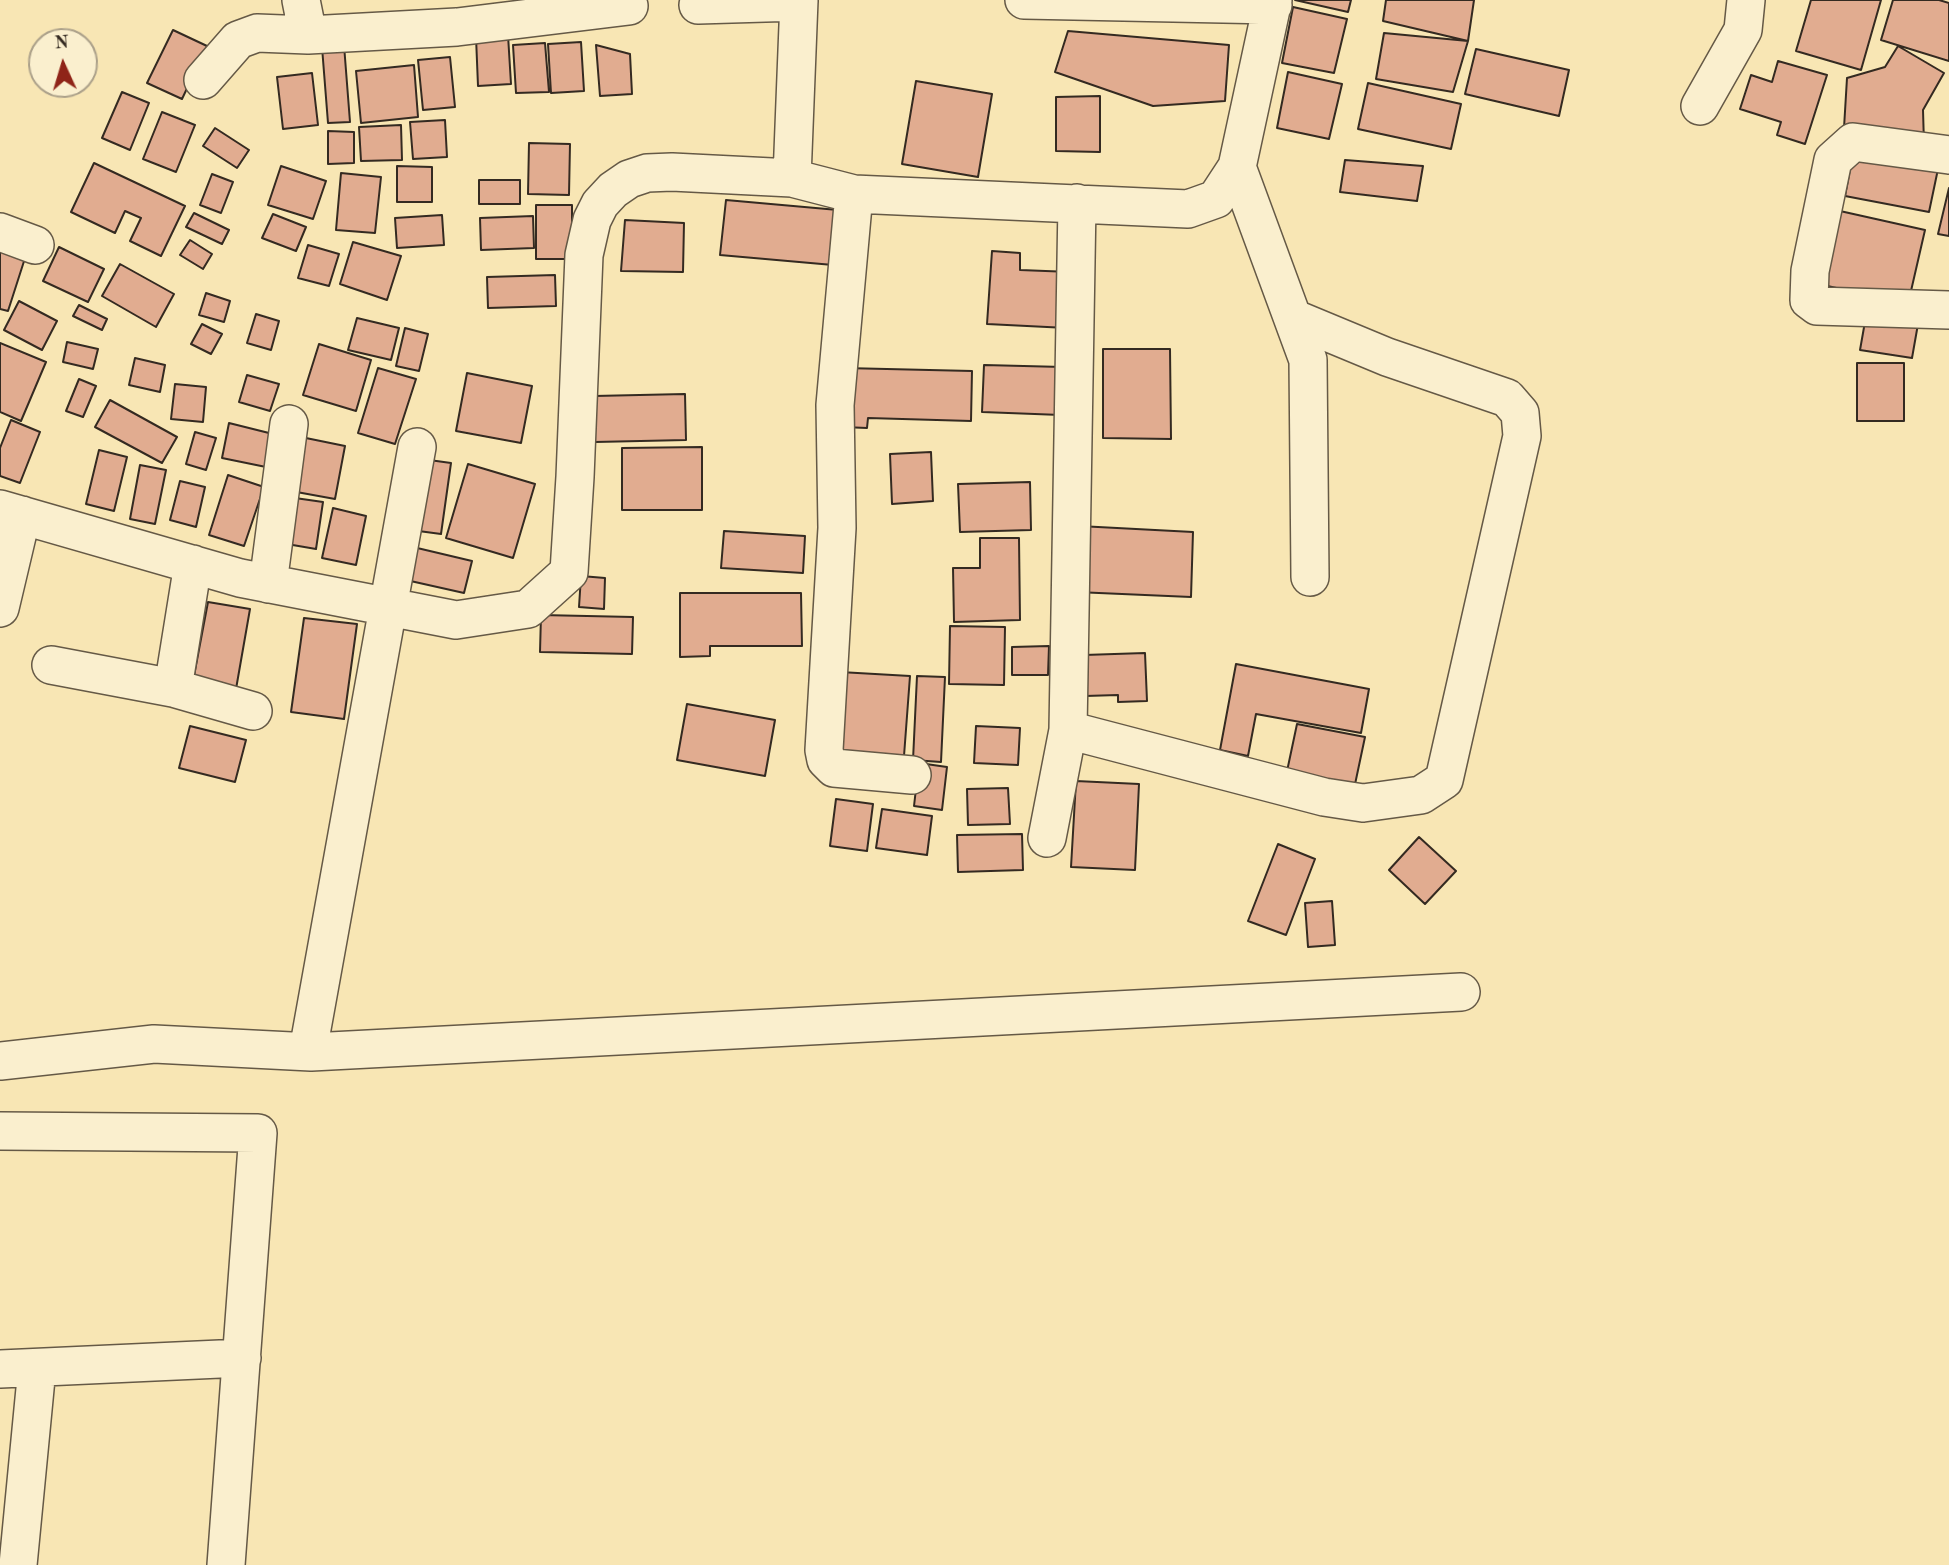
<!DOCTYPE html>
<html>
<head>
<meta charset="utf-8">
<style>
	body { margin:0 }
	#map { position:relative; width:1949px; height:1565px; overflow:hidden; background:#f8e6b4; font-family:"Old Standard TT",serif }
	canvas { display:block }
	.north { position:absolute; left:28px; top:28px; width:70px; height:70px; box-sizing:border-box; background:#faefce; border:2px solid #aba089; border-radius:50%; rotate:356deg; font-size:19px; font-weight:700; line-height:28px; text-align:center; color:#342a21 }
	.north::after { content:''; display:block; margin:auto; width:24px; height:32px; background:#8f2418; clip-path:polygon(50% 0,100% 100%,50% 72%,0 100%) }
</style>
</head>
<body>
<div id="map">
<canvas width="1949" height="1565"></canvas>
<div class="north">N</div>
</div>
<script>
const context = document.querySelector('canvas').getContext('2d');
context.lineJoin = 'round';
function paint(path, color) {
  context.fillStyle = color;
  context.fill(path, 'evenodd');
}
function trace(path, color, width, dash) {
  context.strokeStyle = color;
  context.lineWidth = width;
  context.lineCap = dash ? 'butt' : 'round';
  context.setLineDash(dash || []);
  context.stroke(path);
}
const building = new Path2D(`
	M 1295,0 L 1351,0 L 1348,12 Z
	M 1386,0 L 1474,0 L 1468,41 L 1383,21 Z
	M 1811,0 L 1881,0 L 1861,70 L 1796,51 Z
	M 1893,0 L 1939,0 L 1949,3 L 1949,61 L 1881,40 Z
	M 1293,7 L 1347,19 L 1334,73 L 1282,63 Z
	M 173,30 L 207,46 L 182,99 L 147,83 Z
	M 1068,31 L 1229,45 L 1225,101 L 1153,106 L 1055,72 Z
	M 1384,33 L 1468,41 L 1453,92 L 1376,79 Z
	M 508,35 L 511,84 L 478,86 L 476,37 Z
	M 581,42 L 584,91 L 551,93 L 548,44 Z
	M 545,43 L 549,92 L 516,93 L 513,45 Z
	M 344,45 L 350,122 L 328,123 L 322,47 Z
	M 596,45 L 630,54 L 632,94 L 600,96 Z
	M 1898,46 L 1944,73 L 1923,110 L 1924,144 L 1844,128 L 1847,78 L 1885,67 Z
	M 1476,49 L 1569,70 L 1559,116 L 1465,94 Z
	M 450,57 L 455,107 L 423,110 L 418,60 Z
	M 1778,61 L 1827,75 L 1805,144 L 1777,135 L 1781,122 L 1740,109 L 1751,75 L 1772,82 Z
	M 414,65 L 418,117 L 361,123 L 356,71 Z
	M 1288,72 L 1342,84 L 1329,139 L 1277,128 Z
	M 312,73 L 318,125 L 283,129 L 277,77 Z
	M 916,81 L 992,94 L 978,177 L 902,164 Z
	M 1368,83 L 1461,104 L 1451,149 L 1358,129 Z
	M 122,92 L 149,103 L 130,150 L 102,138 Z
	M 1100,96 L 1100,152 L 1056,151 L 1056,97 Z
	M 162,112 L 195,125 L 176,172 L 143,159 Z
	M 445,120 L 447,157 L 413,159 L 410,122 Z
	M 401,125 L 402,160 L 361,161 L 359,127 Z
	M 215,128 L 249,150 L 237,168 L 203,146 Z
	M 328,131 L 354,132 L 354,163 L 328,164 Z
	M 529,143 L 570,144 L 569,195 L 528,194 Z
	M 1853,153 L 1938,169 L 1929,212 L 1845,196 Z
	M 1345,160 L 1423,166 L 1417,201 L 1340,192 Z
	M 94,163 L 185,206 L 161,256 L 130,241 L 141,218 L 125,211 L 115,233 L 71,212 Z
	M 281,166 L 326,181 L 313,219 L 268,205 Z
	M 397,166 L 432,167 L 432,202 L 397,202 Z
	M 341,173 L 381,177 L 375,233 L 336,230 Z
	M 212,174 L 233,182 L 221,213 L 200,205 Z
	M 479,180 L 520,180 L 520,204 L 479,204 Z
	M 1949,188 L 1949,236 L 1938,234 Z
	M 726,200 L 838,210 L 833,265 L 720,255 Z
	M 536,205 L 572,205 L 572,259 L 536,259 Z
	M 1840,211 L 1925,230 L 1908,304 L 1823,285 Z
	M 194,213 L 229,230 L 222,244 L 186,227 Z
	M 273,214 L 306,227 L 296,251 L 262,238 Z
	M 442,215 L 444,245 L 397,248 L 395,218 Z
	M 533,216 L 534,248 L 481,250 L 480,218 Z
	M 625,220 L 684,223 L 683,272 L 621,271 Z
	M 190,240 L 212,254 L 203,269 L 180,255 Z
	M 353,242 L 401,256 L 387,300 L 340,284 Z
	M 308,245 L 339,254 L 329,286 L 298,278 Z
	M 0,247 L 26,255 L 8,311 L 0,309 Z
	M 59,247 L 104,269 L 88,302 L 43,281 Z
	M 992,251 L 1020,253 L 1020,270 L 1071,272 L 1067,328 L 987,324 Z
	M 120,264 L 174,294 L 156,327 L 102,296 Z
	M 555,275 L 556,306 L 488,308 L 487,277 Z
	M 206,293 L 230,301 L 224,322 L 199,315 Z
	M 19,301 L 57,321 L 42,350 L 4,330 Z
	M 79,305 L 107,319 L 102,330 L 73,316 Z
	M 256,314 L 279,321 L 271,350 L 247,343 Z
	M 1866,316 L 1918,324 L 1912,358 L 1860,350 Z
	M 357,318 L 399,328 L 391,360 L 348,350 Z
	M 202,324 L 222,334 L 211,354 L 191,344 Z
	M 405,328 L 428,334 L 419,371 L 396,366 Z
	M 67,342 L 98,349 L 93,369 L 63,362 Z
	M 0,343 L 46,362 L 21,421 L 0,412 Z
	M 319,344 L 371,360 L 356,411 L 303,395 Z
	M 1103,349 L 1170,349 L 1171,439 L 1103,438 Z
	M 135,358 L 165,365 L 160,392 L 129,385 Z
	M 1857,363 L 1904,363 L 1904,421 L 1857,421 Z
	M 984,365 L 1063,367 L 1061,415 L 982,412 Z
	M 378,368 L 416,379 L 395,444 L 358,433 Z
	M 844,368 L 972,371 L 971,421 L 868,418 L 867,428 L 843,427 Z
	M 467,373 L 532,386 L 521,443 L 456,431 Z
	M 247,375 L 279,384 L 270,411 L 239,402 Z
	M 79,379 L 96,386 L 83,417 L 66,411 Z
	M 175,384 L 206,387 L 203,422 L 171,419 Z
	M 685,394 L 686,440 L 595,442 L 594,396 Z
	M 110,400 L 177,437 L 162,463 L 95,427 Z
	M 11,420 L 40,432 L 20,483 L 0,476 L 0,448 Z
	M 229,423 L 273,434 L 266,467 L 222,458 Z
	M 195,432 L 216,438 L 206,470 L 186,464 Z
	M 301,437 L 345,446 L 335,499 L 291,491 Z
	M 702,447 L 702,510 L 622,510 L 622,448 Z
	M 99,450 L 127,457 L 114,511 L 86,504 Z
	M 931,452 L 933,501 L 892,504 L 890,454 Z
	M 422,459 L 451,463 L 441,534 L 411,530 Z
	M 468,464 L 535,484 L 513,558 L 446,538 Z
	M 140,465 L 166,470 L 155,524 L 130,519 Z
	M 228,475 L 264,487 L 244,546 L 209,535 Z
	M 180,481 L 205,487 L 196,527 L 170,520 Z
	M 1030,482 L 1031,530 L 960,532 L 958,484 Z
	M 288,497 L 323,502 L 316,549 L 281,543 Z
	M 333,508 L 366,516 L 356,565 L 322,558 Z
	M 1079,526 L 1193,532 L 1191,597 L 1076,592 Z
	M 724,531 L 805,536 L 803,573 L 721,568 Z
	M 980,538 L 1019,538 L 1020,620 L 954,622 L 953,568 L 980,568 Z
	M 413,547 L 472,561 L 464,593 L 406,580 Z
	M 581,576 L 605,578 L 604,609 L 579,607 Z
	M 680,593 L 801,593 L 802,646 L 710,646 L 710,656 L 680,657 Z
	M 208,602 L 250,609 L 236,689 L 193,681 Z
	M 541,615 L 633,617 L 632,654 L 540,652 Z
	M 304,618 L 357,624 L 344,719 L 291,712 Z
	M 950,626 L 1005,627 L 1004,685 L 949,684 Z
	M 1049,646 L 1048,675 L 1012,675 L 1012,647 Z
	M 1145,653 L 1147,701 L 1118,702 L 1118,695 L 1085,696 L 1084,655 Z
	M 1236,664 L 1369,689 L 1361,733 L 1256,714 L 1248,756 L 1220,750 Z
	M 840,672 L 910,676 L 904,756 L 835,752 Z
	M 917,676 L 945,677 L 941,762 L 913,760 Z
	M 687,704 L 775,720 L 765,776 L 677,760 Z
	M 1297,724 L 1365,737 L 1354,789 L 1286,776 Z
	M 190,726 L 246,740 L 235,782 L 179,768 Z
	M 976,726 L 1020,728 L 1018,765 L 974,763 Z
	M 919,763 L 947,767 L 942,810 L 914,806 Z
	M 1076,781 L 1139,784 L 1135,870 L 1071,867 Z
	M 1008,788 L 1010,824 L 968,825 L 967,789 Z
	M 836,799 L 873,804 L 867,851 L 830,846 Z
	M 882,809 L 932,816 L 927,855 L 876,848 Z
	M 1022,834 L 1023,870 L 958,872 L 957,835 Z
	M 1419,837 L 1456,871 L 1425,904 L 1389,870 Z
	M 1278,844 L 1315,859 L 1286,935 L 1248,921 Z
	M 1332,901 L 1335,945 L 1308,947 L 1305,903 Z`);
const minor = new Path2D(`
	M 301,0 L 308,35
	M 1024,0 L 1273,5
	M 698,5 L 799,2
	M 203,80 L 238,40 L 257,33 L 308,35 L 457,27 L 629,6
	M 1700,106 L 1743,30 L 1746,0
	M 1949,155 L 1853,142 L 1833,160 L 1810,271 L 1809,300 L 1817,306 L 1949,310
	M 1237,167 L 1308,360 L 1310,577
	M 792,178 L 799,0
	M 854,194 L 835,405 L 837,528 L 824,750 L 826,760 L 834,768 L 912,775
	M 1077,203 L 1068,730 L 1324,797 L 1363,803 L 1421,795 L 1444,780 L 1522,436 L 1520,413 L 1507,398 L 1387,357 L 1293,318
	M 0,232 L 35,245
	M 417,447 L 311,1034 L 311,1052 L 1461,992
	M 0,509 L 240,578 L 456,620 L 528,609 L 569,572 L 575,477 L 584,255 L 592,220 L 600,204 L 613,190 L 629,179 L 647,173 L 672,172 L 792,178 L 854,194 L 1188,209 L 1216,199 L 1237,167 L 1273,0
	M 268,584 L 289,424
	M 0,608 L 22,515
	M 51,665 L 173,688 L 193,564
	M 173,688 L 253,711
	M 1047,838 L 1068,730
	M 0,1061 L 154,1044 L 311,1052
	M 0,1131 L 258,1133 L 226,1565
	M 0,1369 L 242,1358
	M 18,1565 L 37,1368`);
paint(building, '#e1ac90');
trace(building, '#342a21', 2);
trace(minor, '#655946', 40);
trace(minor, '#faefce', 37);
</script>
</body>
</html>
